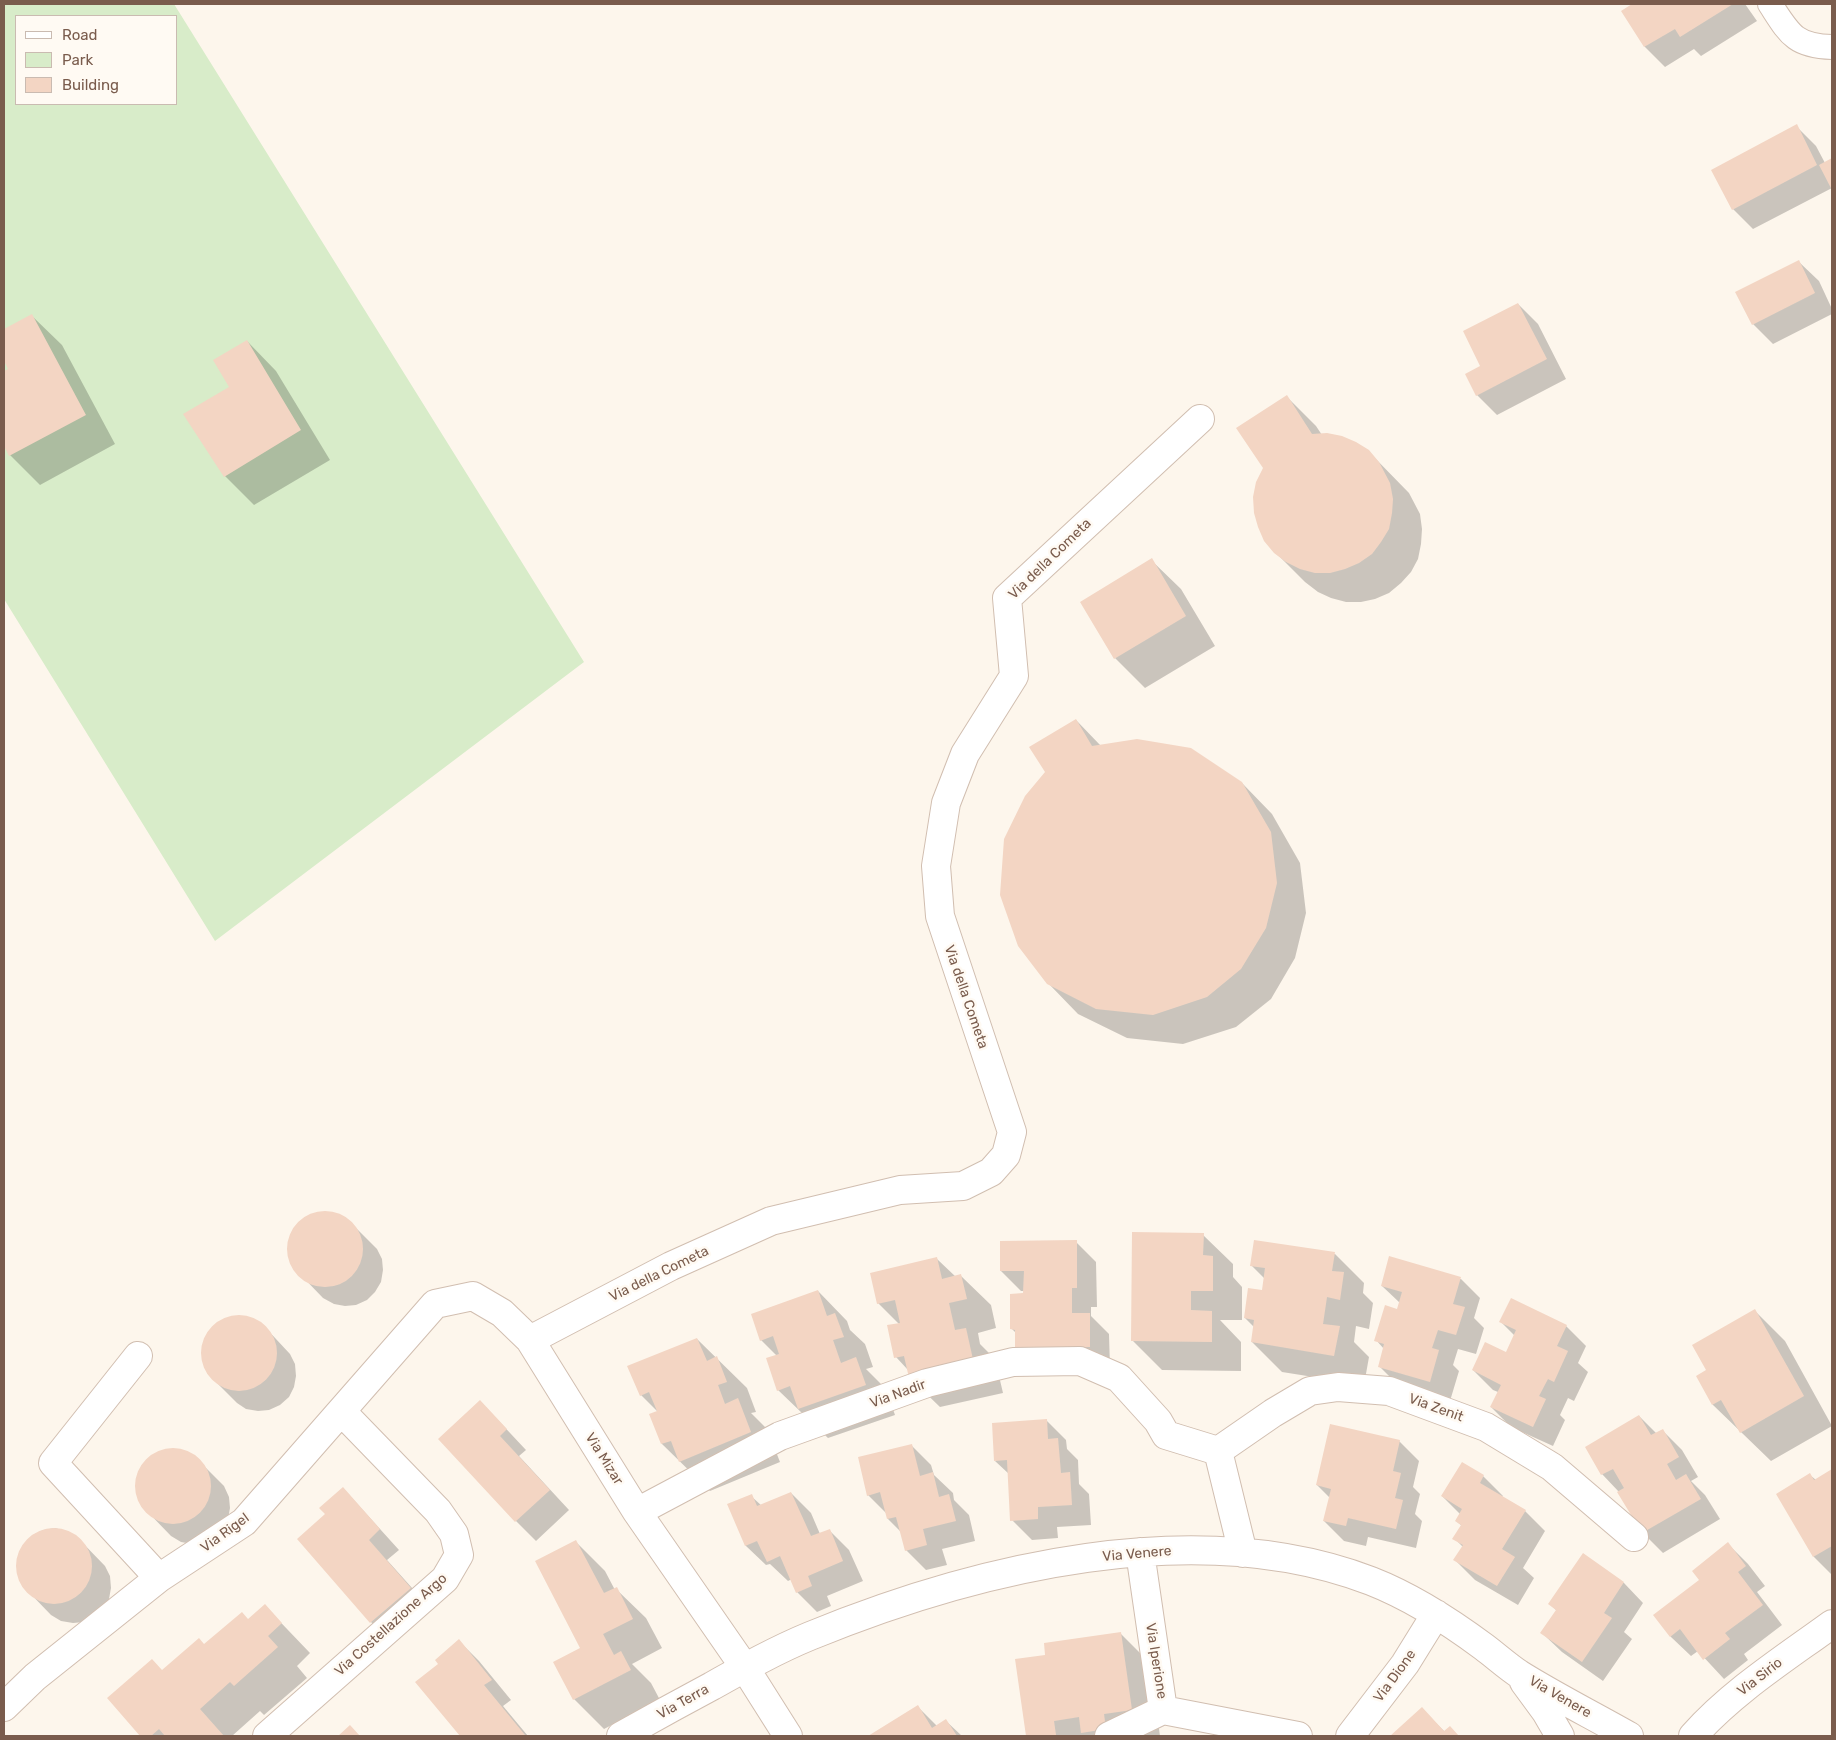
<!DOCTYPE html>
<html>
<head>
<meta charset="utf-8">
<style>
	body { margin:0 }
	#map { position:relative; width:1836px; height:1740px; overflow:hidden; background:#fdf6ec; font-family:Rubik,sans-serif }
	canvas { display:block }
	.frame { position:absolute; inset:0; border:5px solid #7a5c4d; pointer-events:none }
	.legend { position:absolute; left:15px; top:15px; width:162px; height:90px; box-sizing:border-box; background:#fffaf3; border:1px solid #cabbb1; margin:0; padding:6px 9px; list-style:none; font-size:15px; color:#7a5c4d }
	.legend li { display:flex; align-items:center; gap:10px; height:25px }
	.legend b { width:25px; border:1px solid #cabbb1 }
</style>
</head>
<body>
<div id="map">
<canvas width="1836" height="1740"></canvas>
<div class="frame"></div>
<ul class="legend">
<li><b style="height:6px;background:#fff"></b>Road</li>
<li><b style="height:14px;background:#d8ecc9"></b>Park</li>
<li><b style="height:14px;background:#f3d5c3"></b>Building</li>
</ul>
</div>
<script>
const context = document.querySelector('canvas').getContext('2d');
context.lineJoin = 'round';
function paint(path, color) {
  context.fillStyle = color;
  context.fill(path, 'evenodd');
}
function trace(path, color, width, dash) {
  context.strokeStyle = color;
  context.lineWidth = width;
  context.lineCap = dash ? 'butt' : 'round';
  context.setLineDash(dash || []);
  context.stroke(path);
}
function label(font, color, halo, rows, align = 'center') {
  context.font = font + ' Rubik,sans-serif';
  context.lineWidth = 5;
  context.setLineDash([]);
  context.textBaseline = 'middle';
  context.strokeStyle = halo;
  context.fillStyle = color;
  for (const [text, x, y, turn = 0] of rows) {
    context.save();
    context.translate(x, y);
    context.rotate((+turn || 0) * Math.PI / 180);
    context.textAlign = isNaN(turn) ? turn : align;
    if (halo) context.strokeText(text, 0, 0);
    context.fillText(text, 0, 0);
    context.restore();
  }
}
const green = new Path2D(`
	M 4,4 L 174,4 L 584,662 L 215,941 L 4,599 ZM 16,16 L 176,16 L 176,104 L 16,104 Z`);
const shadow = new Path2D(`
	M 1634,4 L 1745,4 L 1757,21 L 1701,56 L 1694,49 L 1665,67 L 1645,47 L 1622,11 Z
	M 1796,126 L 1816,146 L 1825,163 L 1832,160 L 1832,188 L 1753,229 L 1733,209 Z
	M 1799,262 L 1819,281 L 1832,309 L 1832,314 L 1773,344 L 1753,324 Z
	M 1518,304 L 1538,324 L 1566,379 L 1497,415 L 1477,395 L 1482,367 Z
	M 32,316 L 62,345 L 115,444 L 40,485 L 10,455 L 4,444 L 4,373 L 10,369 L 4,358 L 4,331 Z
	M 247,341 L 276,371 L 330,460 L 254,505 L 225,476 L 231,387 Z
	M 1287,397 L 1316,426 L 1322,435 L 1368,451 L 1409,493 L 1420,514 L 1422,529 L 1421,544 L 1418,559 L 1411,572 L 1401,583 L 1389,593 L 1375,599 L 1361,602 L 1346,602 L 1331,598 L 1318,592 L 1305,582 L 1275,552 L 1264,468 Z
	M 1151,560 L 1181,589 L 1215,646 L 1145,688 L 1115,658 Z
	M 1076,720 L 1101,746 L 1242,783 L 1272,814 L 1300,863 L 1306,913 L 1295,958 L 1271,999 L 1236,1027 L 1183,1044 L 1127,1038 L 1078,1014 L 1048,983 L 1046,773 Z
	M 327,1212 L 338,1214 L 348,1220 L 377,1249 L 382,1259 L 383,1270 L 381,1282 L 375,1292 L 367,1300 L 356,1305 L 345,1306 L 334,1304 L 323,1298 L 295,1269 L 290,1258 L 289,1247 L 291,1235 L 297,1226 L 305,1218 L 315,1213 Z
	M 1203,1235 L 1233,1264 L 1233,1277 L 1242,1287 L 1242,1320 L 1220,1320 L 1241,1342 L 1241,1371 L 1162,1370 L 1132,1340 Z
	M 1076,1242 L 1096,1262 L 1097,1307 L 1091,1307 L 1091,1316 L 1109,1334 L 1110,1367 L 1036,1367 L 1016,1347 L 1017,1334 L 1012,1329 L 1025,1291 L 1021,1291 L 1001,1271 Z
	M 1335,1254 L 1364,1283 L 1363,1293 L 1373,1303 L 1369,1329 L 1356,1326 L 1354,1342 L 1369,1357 L 1364,1385 L 1282,1372 L 1252,1342 L 1254,1327 L 1245,1318 L 1263,1291 L 1265,1279 L 1252,1266 Z
	M 937,1259 L 956,1277 L 961,1276 L 991,1305 L 996,1328 L 978,1333 L 980,1344 L 995,1359 L 1003,1393 L 940,1407 L 910,1378 L 908,1370 L 896,1357 L 899,1324 L 878,1303 Z
	M 1461,1279 L 1480,1298 L 1474,1318 L 1484,1328 L 1476,1354 L 1458,1349 L 1453,1365 L 1459,1371 L 1450,1401 L 1399,1386 L 1379,1366 L 1384,1349 L 1376,1340 L 1398,1311 L 1400,1303 L 1382,1286 Z
	M 818,1291 L 847,1321 L 850,1330 L 865,1344 L 873,1367 L 866,1369 L 886,1389 L 895,1415 L 828,1438 L 778,1390 L 767,1359 L 777,1356 L 761,1340 Z
	M 1755,1311 L 1785,1341 L 1832,1426 L 1771,1461 L 1713,1405 L 1698,1376 L 1708,1371 Z
	M 240,1317 L 252,1318 L 262,1324 L 290,1354 L 295,1364 L 296,1376 L 294,1387 L 289,1397 L 280,1405 L 269,1410 L 258,1411 L 246,1409 L 237,1403 L 208,1374 L 203,1363 L 202,1352 L 204,1341 L 210,1331 L 219,1323 L 229,1318 Z
	M 1501,1322 L 1566,1326 L 1586,1346 L 1578,1363 L 1588,1372 L 1574,1401 L 1568,1398 L 1560,1415 L 1565,1420 L 1553,1446 L 1511,1427 L 1491,1407 L 1498,1392 L 1493,1390 L 1473,1370 L 1506,1354 L 1515,1336 Z
	M 697,1339 L 747,1388 L 756,1412 L 751,1413 L 767,1429 L 780,1462 L 710,1491 L 662,1444 L 658,1412 L 641,1395 Z
	M 480,1401 L 526,1450 L 519,1456 L 569,1510 L 536,1541 L 516,1521 Z
	M 1639,1416 L 1657,1434 L 1662,1430 L 1682,1450 L 1698,1477 L 1691,1481 L 1705,1495 L 1720,1519 L 1663,1553 L 1643,1533 L 1619,1492 L 1602,1474 Z
	M 1046,1420 L 1066,1440 L 1067,1449 L 1078,1460 L 1079,1484 L 1089,1494 L 1091,1525 L 1057,1527 L 1058,1538 L 1032,1540 L 1012,1520 L 1009,1474 L 995,1461 Z
	M 1399,1441 L 1419,1461 L 1413,1487 L 1420,1494 L 1415,1514 L 1422,1521 L 1416,1548 L 1368,1537 L 1366,1546 L 1344,1541 L 1324,1521 L 1330,1498 L 1317,1485 Z
	M 911,1445 L 931,1465 L 934,1475 L 953,1493 L 954,1500 L 969,1515 L 975,1541 L 942,1549 L 947,1565 L 926,1570 L 906,1550 L 901,1532 L 888,1519 L 887,1514 L 868,1495 Z
	M 174,1449 L 185,1452 L 195,1457 L 224,1486 L 229,1497 L 230,1508 L 228,1519 L 192,1544 L 181,1542 L 171,1536 L 142,1506 L 137,1496 L 136,1484 L 138,1473 L 144,1463 L 152,1456 L 162,1451 Z
	M 1832,1471 L 1832,1575 L 1814,1557 L 1778,1495 L 1810,1475 L 1816,1480 Z
	M 1483,1476 L 1503,1496 L 1502,1497 L 1525,1511 L 1545,1531 L 1523,1568 L 1534,1578 L 1518,1605 L 1475,1580 L 1455,1560 L 1463,1547 L 1454,1538 L 1462,1526 L 1456,1521 L 1460,1514 L 1442,1496 Z
	M 343,1488 L 399,1550 L 387,1560 L 430,1608 L 391,1642 L 371,1622 L 299,1539 L 326,1514 Z
	M 791,1493 L 811,1513 L 820,1534 L 829,1530 L 849,1550 L 863,1581 L 827,1596 L 831,1606 L 817,1612 L 797,1592 L 792,1579 L 788,1581 L 770,1564 L 766,1565 L 746,1546 L 729,1505 L 751,1496 L 762,1506 Z
	M 55,1528 L 66,1531 L 76,1536 L 105,1566 L 110,1576 L 111,1588 L 109,1599 L 103,1609 L 84,1622 L 73,1623 L 61,1621 L 51,1615 L 23,1586 L 18,1575 L 17,1564 L 19,1553 L 25,1543 L 33,1535 L 43,1530 Z
	M 576,1542 L 605,1571 L 615,1590 L 616,1589 L 646,1618 L 662,1648 L 632,1664 L 651,1683 L 660,1700 L 604,1729 L 574,1699 L 582,1649 Z
	M 1728,1544 L 1748,1564 L 1765,1586 L 1757,1592 L 1782,1625 L 1744,1654 L 1748,1660 L 1724,1679 L 1698,1651 L 1691,1656 L 1671,1637 L 1655,1615 L 1701,1580 Z
	M 1583,1555 L 1624,1583 L 1643,1603 L 1624,1632 L 1632,1639 L 1603,1681 L 1562,1652 L 1542,1633 L 1557,1611 L 1550,1604 Z
	M 265,1606 L 310,1653 L 297,1666 L 307,1678 L 264,1715 L 260,1711 L 232,1736 L 142,1736 L 109,1698 L 163,1671 L 248,1620 Z
	M 1121,1634 L 1150,1663 L 1160,1736 L 1027,1736 L 1017,1660 L 1046,1656 Z
	M 459,1641 L 479,1661 L 511,1700 L 503,1706 L 528,1736 L 461,1736 L 417,1682 L 440,1664 Z
	M 918,1707 L 937,1726 L 946,1721 L 962,1736 L 870,1736 Z
	M 1422,1709 L 1445,1732 L 1450,1728 L 1458,1736 L 1392,1736 Z`);
const building = new Path2D(`
	M 1632,4 L 1733,4 L 1680,37 L 1675,29 L 1644,47 L 1621,11 Z
	M 1797,124 L 1817,165 L 1732,210 L 1711,170 Z
	M 1832,158 L 1832,190 L 1819,165 Z
	M 1799,260 L 1815,293 L 1752,325 L 1735,292 Z
	M 1518,303 L 1547,359 L 1476,396 L 1465,374 L 1480,366 L 1463,331 Z
	M 32,314 L 86,415 L 9,456 L 4,446 L 4,371 L 8,369 L 4,361 L 4,329 Z
	M 247,340 L 301,430 L 224,477 L 183,414 L 229,387 L 213,360 Z
	M 1287,395 L 1312,434 L 1327,433 L 1342,436 L 1356,442 L 1369,450 L 1379,462 L 1390,483 L 1393,499 L 1392,513 L 1389,529 L 1381,542 L 1372,554 L 1359,563 L 1345,569 L 1330,573 L 1315,573 L 1300,569 L 1286,562 L 1274,553 L 1264,541 L 1258,527 L 1254,513 L 1253,497 L 1256,482 L 1263,468 L 1236,428 Z
	M 1152,558 L 1186,616 L 1114,659 L 1080,602 Z
	M 1076,719 L 1092,746 L 1137,739 L 1191,748 L 1242,782 L 1271,832 L 1277,883 L 1266,928 L 1241,969 L 1207,997 L 1153,1015 L 1096,1009 L 1047,984 L 1018,946 L 1000,895 L 1004,839 L 1025,796 L 1045,772 L 1029,747 Z
	M287 1249a38 38 0 1 1 76 0a38 38 0 1 1-76 0Z
	M 1132,1232 L 1204,1233 L 1203,1255 L 1213,1256 L 1213,1291 L 1191,1291 L 1191,1310 L 1212,1311 L 1212,1342 L 1131,1341 Z
	M 1077,1240 L 1077,1288 L 1072,1288 L 1072,1313 L 1090,1313 L 1090,1347 L 1015,1347 L 1015,1330 L 1010,1329 L 1010,1294 L 1023,1293 L 1024,1271 L 1000,1271 L 1000,1241 Z
	M 1254,1240 L 1335,1252 L 1332,1271 L 1344,1272 L 1340,1300 L 1327,1297 L 1323,1324 L 1340,1326 L 1334,1356 L 1251,1342 L 1254,1320 L 1244,1318 L 1248,1288 L 1262,1290 L 1265,1268 L 1250,1266 Z
	M 1389,1256 L 1461,1277 L 1453,1304 L 1465,1307 L 1456,1335 L 1438,1330 L 1432,1348 L 1439,1350 L 1430,1382 L 1378,1367 L 1384,1344 L 1374,1341 L 1385,1305 L 1397,1309 L 1402,1292 L 1381,1286 Z
	M 937,1257 L 942,1279 L 961,1274 L 967,1299 L 949,1303 L 955,1330 L 966,1328 L 974,1364 L 909,1378 L 904,1356 L 894,1358 L 887,1325 L 900,1323 L 895,1300 L 877,1304 L 870,1273 Z
	M 818,1290 L 827,1316 L 835,1313 L 844,1337 L 833,1340 L 841,1363 L 856,1357 L 866,1385 L 798,1409 L 790,1386 L 777,1391 L 766,1358 L 779,1354 L 773,1336 L 760,1341 L 751,1314 Z
	M 1511,1298 L 1567,1325 L 1557,1346 L 1568,1351 L 1554,1382 L 1548,1379 L 1539,1396 L 1546,1399 L 1533,1427 L 1490,1407 L 1501,1385 L 1472,1370 L 1485,1342 L 1506,1352 L 1516,1330 L 1499,1322 Z
	M 1755,1309 L 1804,1396 L 1740,1433 L 1721,1400 L 1712,1405 L 1696,1376 L 1706,1370 L 1692,1345 Z
	M201 1353a38 38 0 1 1 76 0a38 38 0 1 1-76 0Z
	M 697,1338 L 707,1361 L 717,1356 L 727,1382 L 718,1385 L 725,1404 L 738,1398 L 751,1432 L 679,1462 L 671,1441 L 661,1444 L 649,1414 L 657,1411 L 649,1392 L 640,1396 L 627,1366 Z
	M 480,1400 L 507,1429 L 500,1436 L 550,1490 L 515,1522 L 438,1439 Z
	M 1639,1415 L 1651,1435 L 1663,1429 L 1679,1457 L 1667,1464 L 1676,1480 L 1686,1474 L 1701,1499 L 1642,1533 L 1617,1492 L 1624,1488 L 1613,1469 L 1601,1475 L 1585,1447 Z
	M 1047,1419 L 1048,1439 L 1058,1438 L 1061,1473 L 1070,1472 L 1072,1505 L 1038,1507 L 1038,1519 L 1010,1521 L 1007,1460 L 994,1461 L 992,1423 Z
	M 1330,1424 L 1400,1440 L 1393,1471 L 1401,1473 L 1395,1498 L 1403,1500 L 1396,1529 L 1348,1518 L 1346,1526 L 1323,1521 L 1331,1489 L 1316,1485 Z
	M 912,1444 L 920,1476 L 933,1472 L 939,1497 L 949,1494 L 956,1521 L 923,1529 L 927,1545 L 905,1551 L 896,1517 L 887,1519 L 880,1492 L 867,1496 L 858,1457 Z
	M135 1486a38 38 0 1 1 76 0a38 38 0 1 1-76 0Z
	M 1462,1462 L 1484,1475 L 1480,1483 L 1526,1510 L 1502,1549 L 1515,1557 L 1497,1586 L 1453,1560 L 1463,1545 L 1452,1539 L 1461,1525 L 1455,1521 L 1462,1509 L 1441,1496 Z
	M 1832,1469 L 1832,1546 L 1813,1557 L 1776,1494 L 1810,1473 L 1814,1480 Z
	M 343,1487 L 380,1529 L 369,1540 L 411,1588 L 370,1623 L 297,1539 L 325,1514 L 319,1508 Z
	M 791,1492 L 811,1536 L 830,1529 L 843,1561 L 808,1576 L 812,1586 L 796,1593 L 780,1556 L 767,1562 L 757,1541 L 745,1546 L 727,1504 L 752,1494 L 757,1506 Z
	M16 1566a38 38 0 1 1 76 0a38 38 0 1 1-76 0Z
	M 576,1540 L 604,1593 L 617,1587 L 633,1619 L 603,1634 L 614,1655 L 621,1651 L 631,1670 L 573,1700 L 553,1662 L 580,1648 L 535,1561 Z
	M 1728,1542 L 1746,1566 L 1738,1572 L 1763,1605 L 1725,1633 L 1730,1639 L 1703,1660 L 1680,1629 L 1670,1637 L 1653,1615 L 1699,1580 L 1692,1571 Z
	M 1583,1553 L 1624,1582 L 1604,1613 L 1612,1618 L 1582,1662 L 1540,1633 L 1556,1610 L 1548,1604 Z
	M 265,1604 L 282,1623 L 268,1636 L 278,1647 L 234,1686 L 230,1682 L 200,1709 L 224,1736 L 165,1736 L 159,1729 L 151,1736 L 140,1736 L 107,1698 L 152,1659 L 162,1670 L 199,1638 L 204,1644 L 242,1612 L 248,1619 Z
	M 1121,1632 L 1132,1710 L 1104,1714 L 1106,1729 L 1081,1733 L 1079,1717 L 1054,1721 L 1056,1735 L 1026,1736 L 1015,1659 L 1045,1655 L 1044,1643 Z
	M 459,1639 L 492,1680 L 484,1685 L 525,1735 L 523,1736 L 460,1736 L 415,1682 L 438,1664 L 435,1660 Z
	M 918,1705 L 932,1728 L 946,1719 L 957,1736 L 868,1736 Z
	M 1422,1707 L 1444,1731 L 1450,1726 L 1459,1736 L 1390,1736 Z
	M 350,1725 L 360,1736 L 338,1736 Z`);
const lane = new Path2D(`
	M 1770,4 C 1789,33 1794,46 1832,47`);
const street = new Path2D(`
	M 530,1340 L 671,1266 L 771,1221 L 900,1190 L 963,1186 L 991,1172 L 1006,1155 L 1012,1132 L 940,916 L 936,866 L 946,803 L 965,754 L 1014,676 L 1007,598 L 1200,419
	M 138,1356 L 53,1463 L 159,1578
	M 1218,1451 L 1273,1413 L 1310,1391 L 1338,1387 L 1389,1391 L 1486,1427 L 1552,1467 L 1634,1537
	M 637,1512 L 780,1436 L 927,1383 L 1013,1362 L 1080,1361 L 1119,1378 L 1158,1421 L 1166,1435 L 1218,1451 L 1243,1553
	M 1524,1682 L 1546,1712 L 1560,1736
	M 4,1707 L 35,1677 L 159,1578 L 244,1522 L 435,1304 L 473,1296 L 502,1313 L 530,1340 L 637,1512 L 745,1668 L 788,1736
	M 1163,1710 L 1298,1736
	M 267,1736 L 445,1579 L 459,1555 L 454,1534 L 438,1511 L 342,1412
	M 621,1736 C 651,1719 682,1702 712,1686 C 744,1668 776,1650 810,1636 C 976,1568 1196,1514 1371,1581 C 1412,1597 1449,1621 1484,1647 C 1496,1656 1507,1666 1519,1674 C 1554,1696 1592,1715 1629,1736
	M 1109,1736 L 1163,1710 L 1140,1552
	M 1350,1736 L 1405,1664 L 1436,1614
	M 1693,1736 C 1732,1692 1784,1659 1832,1624`);
const streetNames = [
	["Via della Cometa",1050,559,-44],
	["Via della Cometa",966,997,71],
	["Via della Cometa",659,1274,-26],
	["Via Nadir",898,1394,-20],
	["Via Zenit",1436,1408,20],
	["Via Mizar",604,1459,58],
	["Via Rigel",225,1533,-36],
	["Via Venere",1137,1554,-5],
	["Via Costellazione Argo",391,1625,-42],
	["Via Iperione",1156,1661,81],
	["Via Dione",1395,1676,-54],
	["Via Sirio",1760,1677,-38],
	["Via Venere",1560,1697,30],
	["Via Terra",683,1702,-29]
];
paint(green, '#d8ecc9');
paint(shadow, '#0003');
paint(building, '#f3d5c3');
trace(lane, '#d1beb0', 26);
trace(street, '#d1beb0', 30);
trace(lane, '#fff', 24);
trace(street, '#fff', 28);
label('14px', '#7a5c4d', '#fffaf3', streetNames);
</script>
</body>
</html>
